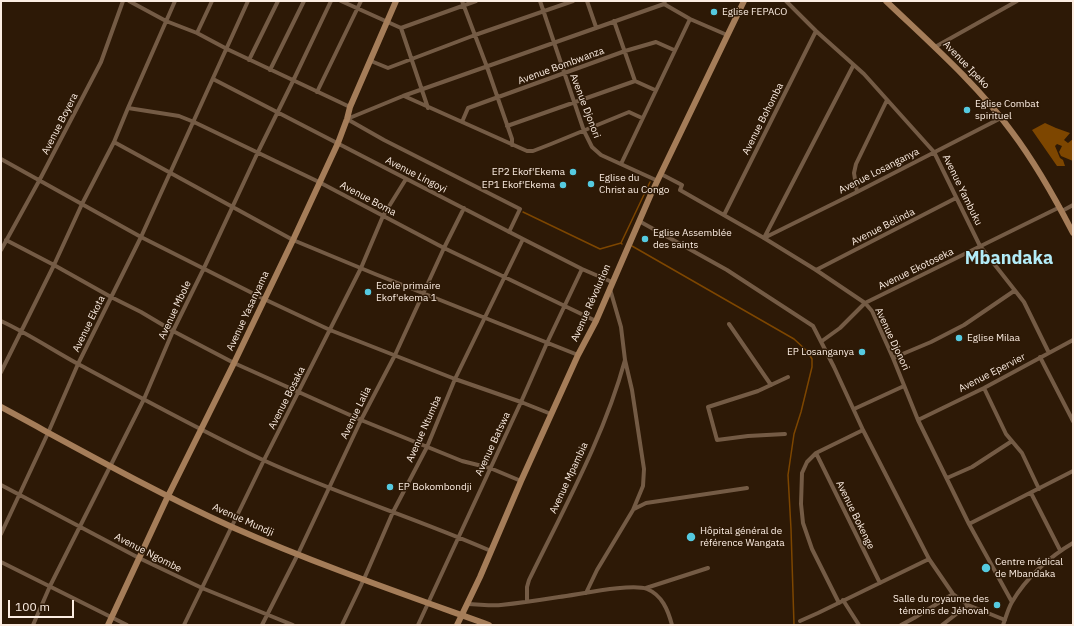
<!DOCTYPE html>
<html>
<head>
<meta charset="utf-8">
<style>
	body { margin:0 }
	#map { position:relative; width:1074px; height:626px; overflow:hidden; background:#2d1906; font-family:"IBM Plex Sans",sans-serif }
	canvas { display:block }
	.frame { position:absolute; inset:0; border:2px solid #fcede2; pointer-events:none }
	.scale { position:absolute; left:8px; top:600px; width:66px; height:18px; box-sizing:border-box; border:2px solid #fcede2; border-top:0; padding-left:5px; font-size:12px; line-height:14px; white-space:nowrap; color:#fcede2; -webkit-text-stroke:3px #2d1906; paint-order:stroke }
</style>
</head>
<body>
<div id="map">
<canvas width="1074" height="626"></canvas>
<div class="frame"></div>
<div class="scale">100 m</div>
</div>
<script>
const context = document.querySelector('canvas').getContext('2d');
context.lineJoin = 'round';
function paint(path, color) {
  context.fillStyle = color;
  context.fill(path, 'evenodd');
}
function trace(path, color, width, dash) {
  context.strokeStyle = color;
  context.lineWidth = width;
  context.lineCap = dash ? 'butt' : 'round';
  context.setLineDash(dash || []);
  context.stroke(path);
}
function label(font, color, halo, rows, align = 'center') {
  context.font = font + ' "IBM Plex Sans",sans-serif';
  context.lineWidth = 3;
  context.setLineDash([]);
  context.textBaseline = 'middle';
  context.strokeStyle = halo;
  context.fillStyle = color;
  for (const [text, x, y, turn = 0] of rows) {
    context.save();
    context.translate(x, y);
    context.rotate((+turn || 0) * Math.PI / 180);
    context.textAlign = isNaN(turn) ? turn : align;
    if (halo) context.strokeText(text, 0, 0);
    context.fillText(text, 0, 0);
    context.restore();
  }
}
const water = new Path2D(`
	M 1045,123 L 1056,128 L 1070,133 L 1064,140 L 1068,143 L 1073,139 L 1073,161 L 1061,156 L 1059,152 L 1062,146 L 1057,144 L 1055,146 L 1060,158 L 1063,160 L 1065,166 L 1057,166 L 1032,130 Z`);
const stream = new Path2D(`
	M 523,212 L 600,249 L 621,243
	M 622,244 L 621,243 L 650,182
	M 632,246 L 794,339 L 807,351 L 812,359 L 812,367 L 801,412 L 794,434 L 788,475 L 791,529 L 794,625`);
const street = new Path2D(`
	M 129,1 L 166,21 L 197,33 L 227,49 L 350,107
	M 341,1 L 401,28 L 476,1
	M 462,1 L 487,67 L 512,139 L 512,145
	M 540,1 L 584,131 L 592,147 L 601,155 L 658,181
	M 587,1 L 596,27
	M 786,1 L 816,31 L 864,74 L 934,152 L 980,246 L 1024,302 L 1049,353
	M 664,4 L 690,19 L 727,35
	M 614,21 L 635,81
	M 401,28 L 428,108
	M 197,33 L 212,1
	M 935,47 L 1017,1
	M 249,60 L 278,1
	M 371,61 L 388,68 L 475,35 L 573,1
	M 270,70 L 304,1
	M 213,79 L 523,239 L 582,269 L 612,282
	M 317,92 L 361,1
	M 404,96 L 527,151 L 533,151 L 551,144 L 629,112 L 642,118
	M 128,108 L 179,116 L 194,122 L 319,182 L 444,248 L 596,321
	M 347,119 L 403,96 L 664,4 L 665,1
	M 347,119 L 384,140 L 520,209 L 509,232
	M 462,122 L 468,108 L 625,51 L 656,42 L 674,50
	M 507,126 L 635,81 L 655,90
	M 114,142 L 293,240 L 375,274 L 578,355
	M 1,159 L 141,237 L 264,299 L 330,330 L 455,379 L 521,402 L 551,414
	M 621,164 L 690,19
	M 661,174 L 682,185 L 680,190 L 764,238 L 816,270 L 865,303 L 872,311 L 893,358 L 918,420 L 969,524 L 1012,602
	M 857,192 L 854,173 L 856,164 L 887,100
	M 1062,211 L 1073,205
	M 724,215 L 816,31
	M 639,221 L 727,270 L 813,326 L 834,367 L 863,430 L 929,559 L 953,594 L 968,605 L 1005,620
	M 764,238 L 857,192 L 1001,118
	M 764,238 L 853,66
	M 6,240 L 54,265 L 111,297 L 141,312 L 173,331 L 234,363 L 361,420 L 462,461 L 490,468 L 521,481
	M 1,250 L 39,181 L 101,62 L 123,1
	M 816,270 L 956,198
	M 1,321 C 29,334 54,351 80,365 C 141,398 201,431 263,460 C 337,494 416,518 491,551
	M 729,324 L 771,385
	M 822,341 L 840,328 L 865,303 L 1060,207
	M 1040,357 L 1073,421
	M 893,358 L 931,342 L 964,325 L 1014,291
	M 1,372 L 54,265 L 82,204 L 114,142 L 128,108 L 175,1
	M 984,388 L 1006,434 L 1022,453 L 1039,489
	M 854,409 L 904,386
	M 918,420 L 984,388 L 1073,340
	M 785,434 L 748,436 L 717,440 L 708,407 L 758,391 L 788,377
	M 816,453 L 880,583
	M 947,478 L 972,467 L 1012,441
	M 1,485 L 139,558 L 202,588 L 293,625
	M 1031,493 L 1060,550
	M 634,509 L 646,503 L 747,488
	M 969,524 L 1073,471
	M 1,534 L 48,433 L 78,364 L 141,237 L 248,1
	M 1,562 L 127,625
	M 646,588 L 708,568
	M 586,593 L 597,570 L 633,510 L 643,486 L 644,469 L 632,390 L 625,360 L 621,327 L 610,289
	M 843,600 L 859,625
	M 527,601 L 527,587 L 529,580 C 564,508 604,437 625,360
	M 839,603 L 812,549 L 803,523 L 801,504 L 802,473 L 807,462 L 816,453 L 863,430
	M 467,604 C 478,604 490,606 501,605 C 520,603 540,600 559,597 C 577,595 631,583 647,589 C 662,595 668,610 672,625
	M 800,621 L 818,613 L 929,559
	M 33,625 L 50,586 L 144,399 L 173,331 L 204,268 L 258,152 L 293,81 L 331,1
	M 184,625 L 264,460 L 361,268 L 383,216 L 406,179
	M 262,625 L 298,554 L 361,420 L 395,355 L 444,248 L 464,208
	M 342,625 L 364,579 L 393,512 L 427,447 L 455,379 L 523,239
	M 418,625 L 521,402 L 547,343 L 582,269
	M 901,625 L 914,618 L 953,594
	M 942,625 L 968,605
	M 1003,625 C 1006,617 1008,609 1012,602 C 1026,578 1049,557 1073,543`);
const secondary = new Path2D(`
	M 886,1 C 929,42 977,84 1012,132 C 1036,164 1055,198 1073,233
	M 1,407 C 77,448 153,491 232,527 C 316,564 403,594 489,625
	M 108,625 L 168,496 L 234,363 L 293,240 L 338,143 L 347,119 L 350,107 L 396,1
	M 457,625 L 480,577 L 521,481 L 578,355 L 596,321 L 651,194 L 744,1`);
const markers = [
	[714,12,4,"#55cae0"],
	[967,110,4,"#55cae0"],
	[573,172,4,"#55cae0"],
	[591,184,4,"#55cae0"],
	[563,185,4,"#55cae0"],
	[645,239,4,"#55cae0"],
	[368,292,4,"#55cae0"],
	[959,338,4,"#55cae0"],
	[862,352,4,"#55cae0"],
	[390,487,4,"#55cae0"],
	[691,537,5,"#55cae0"],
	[986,568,5,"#55cae0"],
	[997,605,4,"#55cae0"]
];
const poiNames = [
	["Eglise FEPACO",722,12],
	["Eglise Combat",975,104],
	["spirituel",975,116],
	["EP2 Ekof'Ekema",565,172,"right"],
	["Eglise du",599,178],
	["Christ au Congo",599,190],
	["EP1 Ekof'Ekema",555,185,"right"],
	["Eglise Assemblée",653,233],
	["des saints",653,245],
	["Ecole primaire",376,286],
	["Ekof'ekema 1",376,298],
	["Eglise Milaa",967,338],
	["EP Losanganya",854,352,"right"],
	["EP Bokombondji",398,487],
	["Hôpital général de",700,531],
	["référence Wangata",700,543],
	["Centre médical",995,562],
	["de Mbandaka",995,574],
	["Salle du royaume des",989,599,"right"],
	["témoins de Jéhovah",989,611,"right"]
];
const streetNames = [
	["Avenue Ipeko",966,65,46],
	["Avenue Bombwanza",561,66,-20],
	["Avenue Djonori",585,106,69],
	["Avenue Bohomba",763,119,-63],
	["Avenue Boyera",60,124,-63],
	["Avenue Losanganya",879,171,-27],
	["Avenue Lingoyi",416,175,27],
	["Avenue Yambuku",962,190,64],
	["Avenue Boma",368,199,28],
	["Avenue Belinda",883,227,-27],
	["Avenue Ekotoseka",916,269,-26],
	["Avenue Révolution",591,303,-66],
	["Avenue Mbole",175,310,-65],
	["Avenue Yasanyama",248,311,-65],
	["Avenue Ekota",89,324,-64],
	["Avenue Djonori",892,339,65],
	["Avenue Epervier",992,373,-27],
	["Avenue Bosaka",287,398,-63],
	["Avenue Lalia",356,413,-64],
	["Avenue Ntumba",424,429,-66],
	["Avenue Batswa",493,444,-65],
	["Avenue Mpambia",569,478,-65],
	["Avenue Bokenge",855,515,64],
	["Avenue Mundji",243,520,24],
	["Avenue Ngombe",148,553,27]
];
const townNames = [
	["Mbandaka",1009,259]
];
paint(water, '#7d4600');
trace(stream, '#7d4600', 1.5);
trace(street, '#745b45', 4);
trace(secondary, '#a57d59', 6);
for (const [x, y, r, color] of markers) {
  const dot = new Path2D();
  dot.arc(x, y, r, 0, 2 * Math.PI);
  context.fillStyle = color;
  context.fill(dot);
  trace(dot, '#2d1906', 1.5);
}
label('10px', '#fcede2', '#2d1906', poiNames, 'left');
label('10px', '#fcede2', '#2d1906', streetNames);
label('bold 18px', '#b3ecf8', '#2d1906', townNames);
</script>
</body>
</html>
